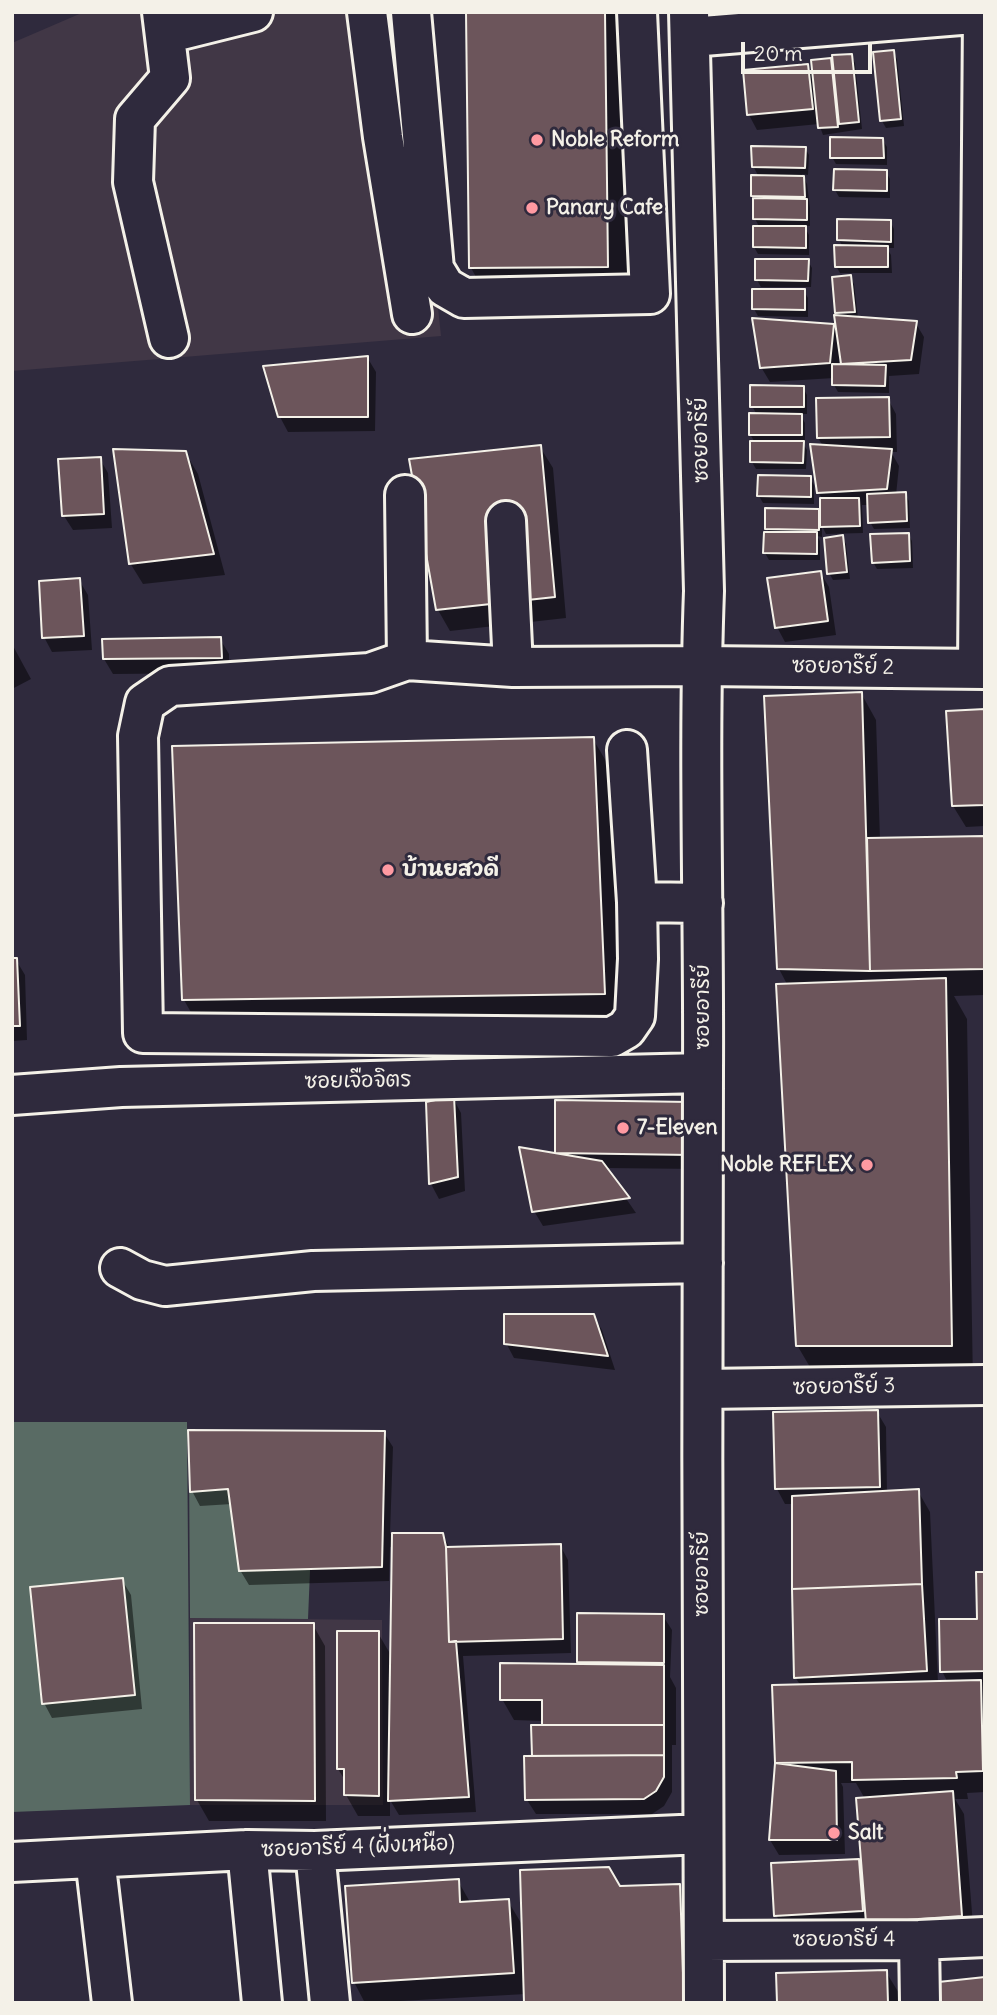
<!DOCTYPE html>
<html>
<head>
<meta charset="utf-8">
<style>
	body { margin:0 }
	#map { position:relative; width:997px; height:2015px; overflow:hidden; background:#2f2a3d; font-family:Delius,sans-serif }
	canvas { display:block }
	.frame { position:absolute; inset:0; border:14px solid #f4f1e8; pointer-events:none }
	.scale { position:absolute; left:741px; top:42px; width:131px; height:32px; box-sizing:border-box; border:4px solid #f4f1e8; border-top:0; padding-left:9px; font-size:21px; line-height:24px; white-space:nowrap; color:#f4f1e8; -webkit-text-stroke:5px #2f2a3d; paint-order:stroke }
</style>
</head>
<body>
<div id="map">
<canvas width="997" height="2015"></canvas>
<div class="frame"></div>
<div class="scale">20 m</div>
</div>
<script>
const context = document.querySelector('canvas').getContext('2d');
context.lineJoin = 'round';
function paint(path, color) {
  context.fillStyle = color;
  context.fill(path, 'evenodd');
}
function trace(path, color, width, dash) {
  context.strokeStyle = color;
  context.lineWidth = width;
  context.lineCap = dash ? 'butt' : 'round';
  context.setLineDash(dash || []);
  context.stroke(path);
}
function label(font, color, halo, rows, align = 'center') {
  context.font = font + ' Delius,"Playpen Sans Thai",sans-serif';
  context.lineWidth = 6;
  context.setLineDash([]);
  context.textBaseline = 'middle';
  context.strokeStyle = halo;
  context.fillStyle = color;
  for (const [text, x, y, turn = 0] of rows) {
    context.save();
    context.translate(x, y);
    context.rotate((+turn || 0) * Math.PI / 180);
    context.textAlign = isNaN(turn) ? turn : align;
    if (halo) context.strokeText(text, 0, 0);
    context.fillText(text, 0, 0);
    context.restore();
  }
}
const built = new Path2D(`
	M 84,12 L 407,12 L 441,336 L 12,371 L 12,43 Z
	M 190,1618 L 382,1620 L 383,1805 L 190,1805 Z`);
const green = new Path2D(`
	M 12,1422 L 187,1422 L 190,1805 L 12,1812 Z
	M 189,1461 L 311,1547 L 308,1619 L 190,1618 Z`);
const shadow = new Path2D(`
	M 468,12 L 626,12 L 630,306 L 493,307 L 471,268 Z
	M 893,52 L 897,59 L 904,126 L 886,128 L 882,121 Z
	M 851,56 L 855,63 L 862,129 L 823,135 L 819,124 L 757,130 L 749,115 L 807,66 L 814,78 L 813,62 Z
	M 882,139 L 887,147 L 887,165 L 836,164 L 832,157 Z
	M 805,148 L 809,155 L 808,175 L 802,174 L 807,184 L 810,208 L 810,226 L 804,226 L 809,235 L 809,255 L 758,254 L 754,247 L 760,228 L 755,219 L 755,200 L 752,196 L 759,177 L 753,166 Z
	M 886,172 L 890,179 L 890,198 L 839,197 L 835,190 Z
	M 890,221 L 894,229 L 894,248 L 887,248 L 891,255 L 892,273 L 840,273 L 836,266 L 843,247 L 839,240 Z
	M 808,261 L 812,268 L 811,287 L 761,287 L 757,280 Z
	M 850,277 L 854,284 L 858,318 L 915,322 L 924,337 L 919,374 L 889,376 L 889,393 L 838,392 L 834,385 L 834,378 L 770,382 L 761,367 L 833,326 L 839,336 L 840,317 L 837,312 ZM 840,354 L 844,366 L 839,366 Z
	M 804,291 L 808,298 L 808,317 L 758,316 L 754,309 Z
	M 367,357 L 376,372 L 375,431 L 288,432 L 280,417 Z
	M 803,388 L 807,395 L 807,414 L 800,414 L 805,423 L 805,442 L 802,442 L 807,450 L 806,469 L 756,469 L 752,462 L 755,443 L 750,434 L 757,415 L 752,406 Z
	M 888,399 L 896,414 L 897,452 L 891,452 L 899,466 L 896,495 L 905,494 L 909,501 L 910,528 L 874,529 L 870,522 L 869,505 L 862,505 L 863,533 L 826,534 L 822,526 L 822,537 L 817,536 L 820,541 L 820,560 L 769,560 L 765,553 L 770,534 L 767,529 L 818,511 L 822,519 L 823,500 L 818,492 L 823,446 L 818,438 Z
	M 540,447 L 553,468 L 566,618 L 450,631 L 438,610 Z
	M 185,452 L 198,474 L 225,575 L 143,584 L 130,563 Z
	M 100,459 L 108,473 L 112,528 L 73,530 L 64,516 Z
	M 810,478 L 814,485 L 814,504 L 763,503 L 759,496 Z
	M 908,534 L 912,541 L 913,568 L 877,569 L 873,562 Z
	M 842,537 L 846,544 L 850,579 L 833,580 L 829,573 Z
	M 820,572 L 829,587 L 836,635 L 785,642 L 777,627 Z
	M 79,580 L 88,595 L 92,650 L 52,652 L 44,637 Z
	M 220,639 L 229,654 L 229,673 L 113,674 L 104,659 Z
	M 12,644 L 31,679 L 12,689 Z
	M 861,693 L 876,720 L 880,839 L 985,838 L 985,995 L 954,996 L 967,1019 L 973,1385 L 820,1384 L 797,1345 L 788,986 L 779,969 Z
	M 985,711 L 985,826 L 966,827 L 953,806 Z
	M 593,739 L 616,778 L 626,1032 L 206,1039 L 184,1000 Z
	M 12,959 L 16,960 L 25,975 L 27,1040 L 12,1041 Z
	M 453,1098 L 461,1113 L 465,1191 L 439,1199 L 431,1184 L 427,1103 Z
	M 557,1102 L 690,1104 L 698,1169 L 605,1168 L 636,1213 L 543,1226 L 534,1211 L 557,1155 Z
	M 593,1315 L 602,1330 L 615,1370 L 514,1358 L 506,1343 Z
	M 877,1412 L 886,1427 L 887,1493 L 918,1491 L 930,1512 L 938,1683 L 948,1683 L 942,1671 L 979,1620 L 985,1574 L 985,1792 L 967,1793 L 968,1799 L 955,1799 L 964,1814 L 974,1937 L 784,1930 L 776,1915 L 858,1861 L 863,1869 L 865,1799 L 856,1783 L 841,1783 L 843,1787 L 845,1854 L 779,1855 L 770,1840 L 777,1765 L 779,1765 L 777,1762 L 801,1686 L 795,1677 L 794,1504 L 785,1504 L 777,1489 Z
	M 384,1433 L 393,1447 L 390,1534 L 442,1534 L 450,1548 L 560,1545 L 568,1560 L 571,1653 L 463,1656 L 476,1812 L 399,1815 L 390,1800 L 390,1816 L 358,1816 L 346,1795 L 346,1782 L 338,1769 L 339,1633 L 378,1633 L 392,1657 L 393,1547 L 390,1547 L 389,1581 L 249,1585 L 240,1570 L 232,1504 L 200,1506 L 192,1491 Z
	M 122,1580 L 131,1595 L 142,1709 L 52,1718 L 44,1703 Z
	M 663,1616 L 672,1630 L 670,1677 L 676,1688 L 676,1745 L 672,1745 L 672,1792 L 664,1806 L 652,1814 L 536,1814 L 527,1800 L 533,1758 L 546,1727 L 543,1721 L 514,1720 L 502,1699 L 581,1666 L 578,1662 Z
	M 313,1625 L 325,1646 L 326,1821 L 209,1821 L 197,1800 Z
	M 458,1881 L 470,1902 L 508,1901 L 524,1928 L 619,1887 L 679,1886 L 691,1907 L 694,2003 L 526,2003 L 526,1994 L 365,2003 L 354,1982 Z
	M 886,1972 L 902,1998 L 902,2003 L 779,2003 Z`);
const building = new Path2D(`
	M 466,12 L 605,12 L 608,267 L 469,268 Z
	M 894,50 L 901,119 L 880,121 L 873,52 Z
	M 852,54 L 859,122 L 839,124 L 832,55 Z
	M 831,58 L 838,127 L 818,128 L 811,60 Z
	M 808,64 L 813,109 L 747,115 L 743,70 Z
	M 830,137 L 883,138 L 884,158 L 830,158 Z
	M 751,146 L 806,147 L 805,168 L 752,167 Z
	M 834,169 L 887,170 L 887,191 L 833,190 Z
	M 751,175 L 804,176 L 805,197 L 751,196 Z
	M 753,198 L 807,199 L 807,220 L 753,219 Z
	M 837,219 L 891,220 L 891,242 L 837,240 Z
	M 753,226 L 806,226 L 806,248 L 753,247 Z
	M 834,245 L 888,246 L 888,267 L 835,267 Z
	M 755,259 L 809,259 L 808,281 L 755,280 Z
	M 851,275 L 855,312 L 835,313 L 832,277 Z
	M 752,289 L 805,289 L 805,310 L 752,309 Z
	M 834,315 L 917,321 L 911,360 L 841,364 Z
	M 752,318 L 834,324 L 830,363 L 760,368 Z
	M 368,356 L 368,417 L 278,417 L 263,366 Z
	M 832,364 L 886,365 L 885,386 L 832,385 Z
	M 750,385 L 804,386 L 804,407 L 750,407 Z
	M 889,397 L 890,437 L 817,438 L 816,398 Z
	M 749,413 L 802,414 L 802,435 L 749,435 Z
	M 750,441 L 804,441 L 803,463 L 750,462 Z
	M 810,444 L 892,449 L 887,489 L 817,493 Z
	M 541,445 L 555,597 L 436,610 L 409,459 Z
	M 113,449 L 186,451 L 214,554 L 129,564 Z
	M 101,457 L 104,514 L 62,516 L 58,459 Z
	M 758,475 L 811,476 L 811,497 L 757,496 Z
	M 906,492 L 907,521 L 868,523 L 867,494 Z
	M 820,498 L 859,498 L 860,526 L 820,527 Z
	M 765,508 L 819,509 L 819,530 L 765,529 Z
	M 764,532 L 817,532 L 817,554 L 763,553 Z
	M 909,533 L 910,561 L 872,563 L 870,534 Z
	M 843,535 L 847,572 L 827,574 L 824,538 Z
	M 821,571 L 828,621 L 775,628 L 767,578 Z
	M 80,578 L 84,636 L 42,638 L 39,581 Z
	M 221,637 L 222,658 L 103,659 L 102,639 Z
	M 862,692 L 870,971 L 777,969 L 764,696 Z
	M 985,709 L 985,805 L 952,806 L 946,711 Z
	M 594,737 L 605,994 L 182,1000 L 172,746 Z
	M 985,836 L 985,969 L 870,971 L 867,838 Z
	M 12,958 L 17,958 L 20,1026 L 12,1026 Z
	M 946,978 L 952,1346 L 796,1346 L 776,984 Z
	M 454,1096 L 458,1177 L 429,1184 L 426,1102 Z
	M 555,1100 L 691,1102 L 690,1155 L 555,1153 Z
	M 519,1147 L 602,1161 L 630,1198 L 532,1212 Z
	M 504,1314 L 594,1314 L 608,1356 L 504,1344 Z
	M 878,1410 L 880,1487 L 775,1489 L 773,1412 Z
	M 188,1430 L 385,1431 L 382,1567 L 239,1571 L 228,1489 L 190,1492 Z
	M 919,1489 L 922,1584 L 792,1589 L 792,1496 Z
	M 392,1533 L 443,1533 L 446,1547 L 449,1642 L 456,1641 L 469,1797 L 388,1801 Z
	M 561,1544 L 563,1639 L 449,1642 L 446,1547 Z
	M 976,1572 L 985,1572 L 985,1671 L 940,1672 L 939,1619 L 977,1619 Z
	M 123,1578 L 135,1695 L 42,1704 L 30,1587 Z
	M 922,1584 L 927,1671 L 794,1678 L 792,1589 Z
	M 577,1613 L 664,1614 L 664,1663 L 577,1662 Z
	M 194,1623 L 314,1623 L 315,1801 L 195,1800 Z
	M 337,1631 L 379,1631 L 379,1796 L 344,1795 L 344,1769 L 337,1769 Z
	M 500,1663 L 664,1665 L 664,1725 L 542,1725 L 542,1700 L 500,1700 Z
	M 981,1680 L 983,1771 L 956,1772 L 957,1778 L 852,1780 L 852,1762 L 775,1763 L 772,1685 Z
	M 531,1725 L 664,1725 L 664,1755 L 532,1756 Z
	M 664,1755 L 664,1777 L 656,1791 L 644,1799 L 525,1800 L 524,1756 Z
	M 775,1763 L 836,1771 L 837,1840 L 769,1840 Z
	M 953,1791 L 962,1916 L 866,1923 L 856,1798 Z
	M 859,1859 L 863,1911 L 774,1916 L 771,1863 Z
	M 609,1867 L 620,1886 L 680,1884 L 684,2003 L 524,2003 L 520,1870 Z
	M 459,1879 L 460,1902 L 509,1899 L 514,1973 L 352,1983 L 345,1886 Z
	M 887,1970 L 888,2003 L 777,2003 L 776,1973 Z
	M 985,1977 L 985,2003 L 930,2003 L 929,1983 Z`);
const minor = new Path2D(`
	M 162,12 L 170,78 L 135,119 L 133,182 L 169,338
	M 367,12 L 383,137 L 412,314
	M 411,12 L 434,269 L 445,287 L 464,298 L 650,294 L 637,12
	M 689,12 L 704,591 C 698,751 704,912 703,1073 C 702,1383 702,1693 704,2003
	M 165,34 L 253,12
	M 691,37 L 985,13
	M 405,495 L 407,660
	M 506,521 L 513,667
	M 978,669 L 983,13
	M 627,750 L 637,902
	M 703,903 L 637,902 L 638,959 L 635,1016 L 626,1029 L 612,1037 L 143,1033 L 138,736 L 145,703 L 170,686 L 370,673 L 407,660 L 513,667 L 701,666 L 985,669
	M 12,1095 L 121,1087 L 703,1073
	M 120,1268 L 142,1280 L 165,1286 L 313,1271 L 703,1263
	M 703,1389 L 985,1385
	M 247,1850 L 262,2003
	M 315,1851 L 330,2003
	M 95,1858 L 112,2003
	M 12,1862 L 247,1850 L 315,1851 L 703,1834
	M 919,1940 L 920,2003
	M 704,1941 L 919,1940 L 985,1937`);
const markers = [
	[537,140,7,"#ff9aa2"],
	[532,208,7,"#ff9aa2"],
	[388,870,7,"#ff9aa2"],
	[623,1128,7,"#ff9aa2"],
	[867,1165,7,"#ff9aa2"],
	[834,1833,7,"#ff9aa2"]
];
const poiNames = [
	["Noble Reform",551,140],
	["Panary Cafe",546,208],
	["บ้านยสวดี",402,870],
	["7-Eleven",637,1128],
	["Noble REFLEX",853,1165,"right"],
	["Salt",848,1833]
];
const streetNames = [
	["ซอยอารีย์",701,440,-91],
	["ซอยอาร๊ย์ 2",843,667,1],
	["ซอยอารีย์",703,1007,-90],
	["ซอยเจือจิตร",358,1081,-1],
	["ซอยอาร๊ย์ 3",844,1387,-1],
	["ซอยอารีย์",702,1574,-90],
	["ซอยอารีย์ 4 (ฝั่งเหนือ)",358,1847,-2],
	["ซอยอารีย์ 4",844,1940]
];
paint(built, '#413746');
paint(green, '#596b64');
paint(shadow, '#0007');
paint(building, '#6c555b');
trace(building, '#f4f1e8', 2);
trace(minor, '#f4f1e8', 44);
trace(minor, '#2f2a3d', 38);
for (const [x, y, r, color] of markers) {
  const dot = new Path2D();
  dot.arc(x, y, r, 0, 2 * Math.PI);
  context.fillStyle = color;
  context.fill(dot);
  trace(dot, '#2f2a3d', 2.5);
}
label('bold 21px', '#f4f1e8', '#2f2a3d', poiNames, 'left');
label('21px', '#f4f1e8', '#2f2a3d', streetNames);
</script>
</body>
</html>
